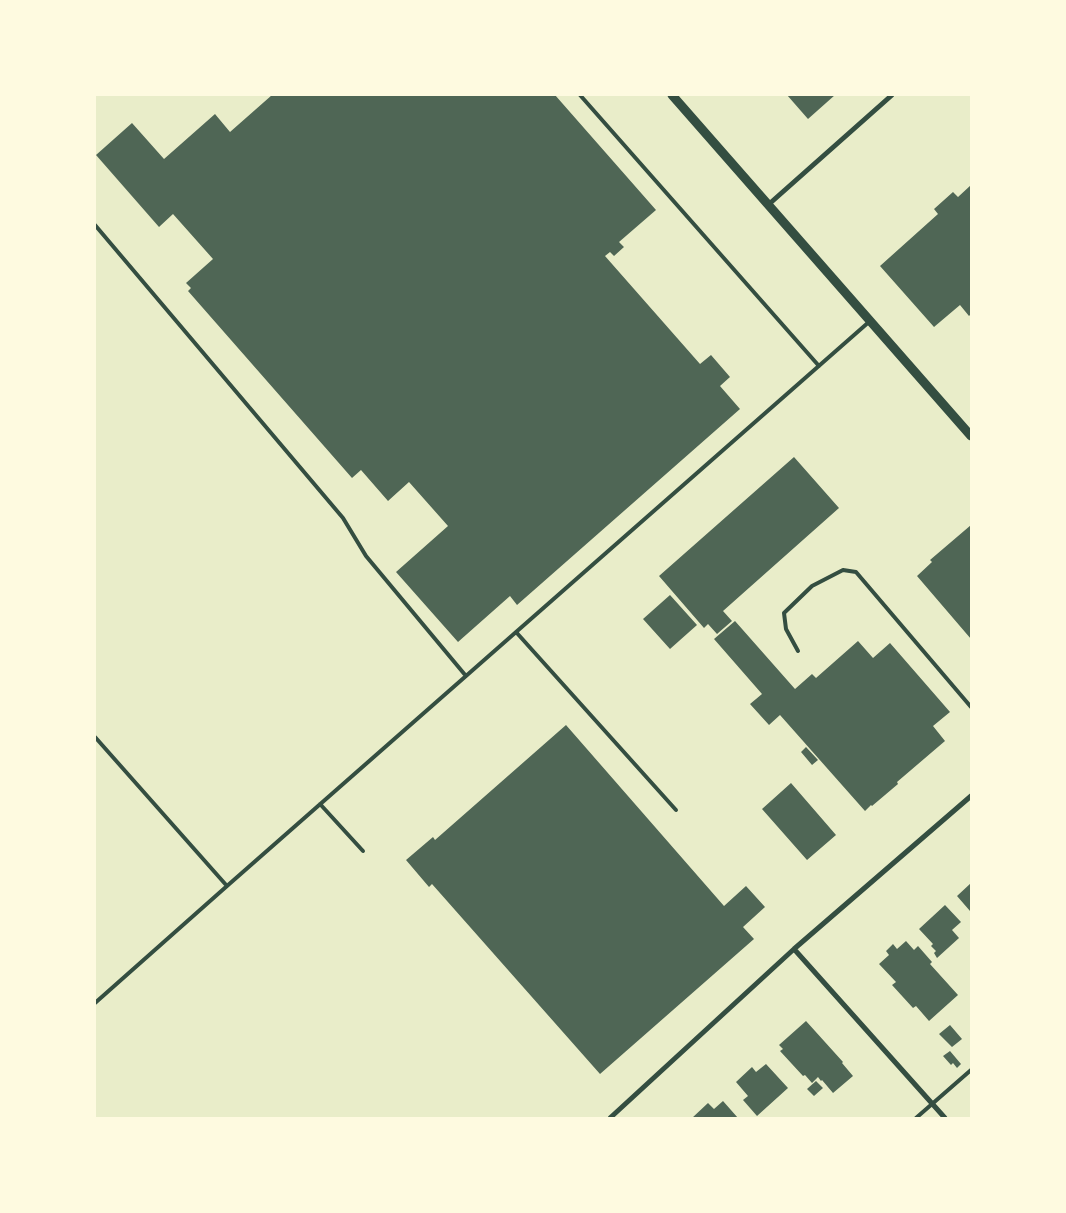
<!DOCTYPE html>
<html>
<head>
<meta charset="utf-8">
<style>
	body { margin:0 }
	#map { position:relative; width:1066px; height:1213px; overflow:hidden; background:#e9edc9; font-family:"Source Serif 4",serif }
	canvas { display:block }
	.frame { position:absolute; inset:0; border:96px solid #fefae0; pointer-events:none }
</style>
</head>
<body>
<div id="map">
<canvas width="1066" height="1213"></canvas>
<div class="frame"></div>
</div>
<script>
const context = document.querySelector('canvas').getContext('2d');
context.lineJoin = 'round';
function paint(path, color) {
  context.fillStyle = color;
  context.fill(path, 'evenodd');
}
function trace(path, color, width, dash) {
  context.strokeStyle = color;
  context.lineWidth = width;
  context.lineCap = dash ? 'butt' : 'round';
  context.setLineDash(dash || []);
  context.stroke(path);
}
const building = new Path2D(`
	M 272,95 L 555,95 L 656,210 L 619,242 L 624,247 L 614,256 L 610,252 L 605,256 L 700,364 L 711,355 L 730,377 L 720,386 L 740,409 L 517,605 L 510,596 L 458,642 L 396,572 L 448,526 L 409,482 L 388,501 L 361,470 L 352,478 L 188,291 L 191,288 L 186,283 L 213,259 L 173,214 L 159,227 L 96,155 L 132,123 L 164,159 L 215,114 L 230,132 Z
	M 787,95 L 835,95 L 808,119 Z
	M 971,185 L 971,314 L 969,316 L 960,305 L 934,327 L 880,266 L 938,214 L 934,209 L 953,192 L 958,197 Z
	M 794,457 L 839,508 L 723,611 L 732,621 L 717,634 L 708,624 L 704,628 L 659,576 Z
	M 971,525 L 971,639 L 917,576 L 932,562 L 930,560 Z
	M 670,595 L 697,625 L 670,649 L 643,619 Z
	M 735,621 L 795,689 L 812,674 L 816,678 L 858,641 L 873,658 L 890,643 L 950,712 L 933,726 L 945,741 L 897,782 L 898,784 L 872,806 L 871,805 L 865,811 L 780,715 L 769,725 L 750,704 L 762,694 L 714,639 Z
	M 566,725 L 724,906 L 746,886 L 765,907 L 743,927 L 754,939 L 600,1074 L 432,884 L 429,887 L 406,860 L 433,837 L 435,840 Z
	M 806,747 L 818,760 L 812,765 L 801,752 Z
	M 791,783 L 836,835 L 807,860 L 762,809 Z
	M 971,883 L 971,910 L 970,911 L 957,896 Z
	M 945,905 L 961,922 L 952,930 L 959,938 L 937,958 L 934,953 L 936,951 L 931,946 L 933,944 L 919,929 Z
	M 906,941 L 914,950 L 918,946 L 932,962 L 930,964 L 958,995 L 929,1021 L 916,1006 L 913,1008 L 892,985 L 896,982 L 879,964 L 889,955 L 886,951 L 893,944 L 897,949 Z
	M 806,1021 L 843,1062 L 842,1063 L 853,1076 L 833,1093 L 822,1080 L 821,1081 L 818,1077 L 812,1083 L 805,1075 L 803,1076 L 780,1051 L 783,1049 L 779,1045 Z
	M 950,1025 L 962,1039 L 952,1047 L 939,1034 Z
	M 950,1051 L 961,1064 L 957,1068 L 953,1063 L 951,1065 L 943,1056 Z
	M 766,1064 L 788,1088 L 757,1116 L 743,1100 L 748,1096 L 736,1082 L 752,1067 L 756,1072 Z
	M 816,1081 L 823,1088 L 814,1096 L 807,1089 Z
	M 723,1101 L 738,1118 L 692,1118 L 708,1103 L 714,1109 Z`);
const service = new Path2D(`
	M 580,95 L 819,366
	M 95,225 L 343,518 L 366,556 L 466,676
	M 516,632 L 676,810
	M 798,651 L 786,629 L 784,613 L 812,586 L 843,570 L 856,572 L 971,707
	M 95,737 L 227,886
	M 320,804 L 363,851
	M 95,1003 L 227,886 L 870,321
	M 916,1118 L 971,1070`);
const minor = new Path2D(`
	M 768,205 L 892,95
	M 794,949 L 945,1118
	M 610,1118 L 794,949 L 971,796`);
const tertiary = new Path2D(`
	M 672,95 L 971,436`);
paint(building, '#4f6655');
trace(service, '#344e41', 4);
trace(minor, '#344e41', 5);
trace(tertiary, '#344e41', 9);
</script>
</body>
</html>
